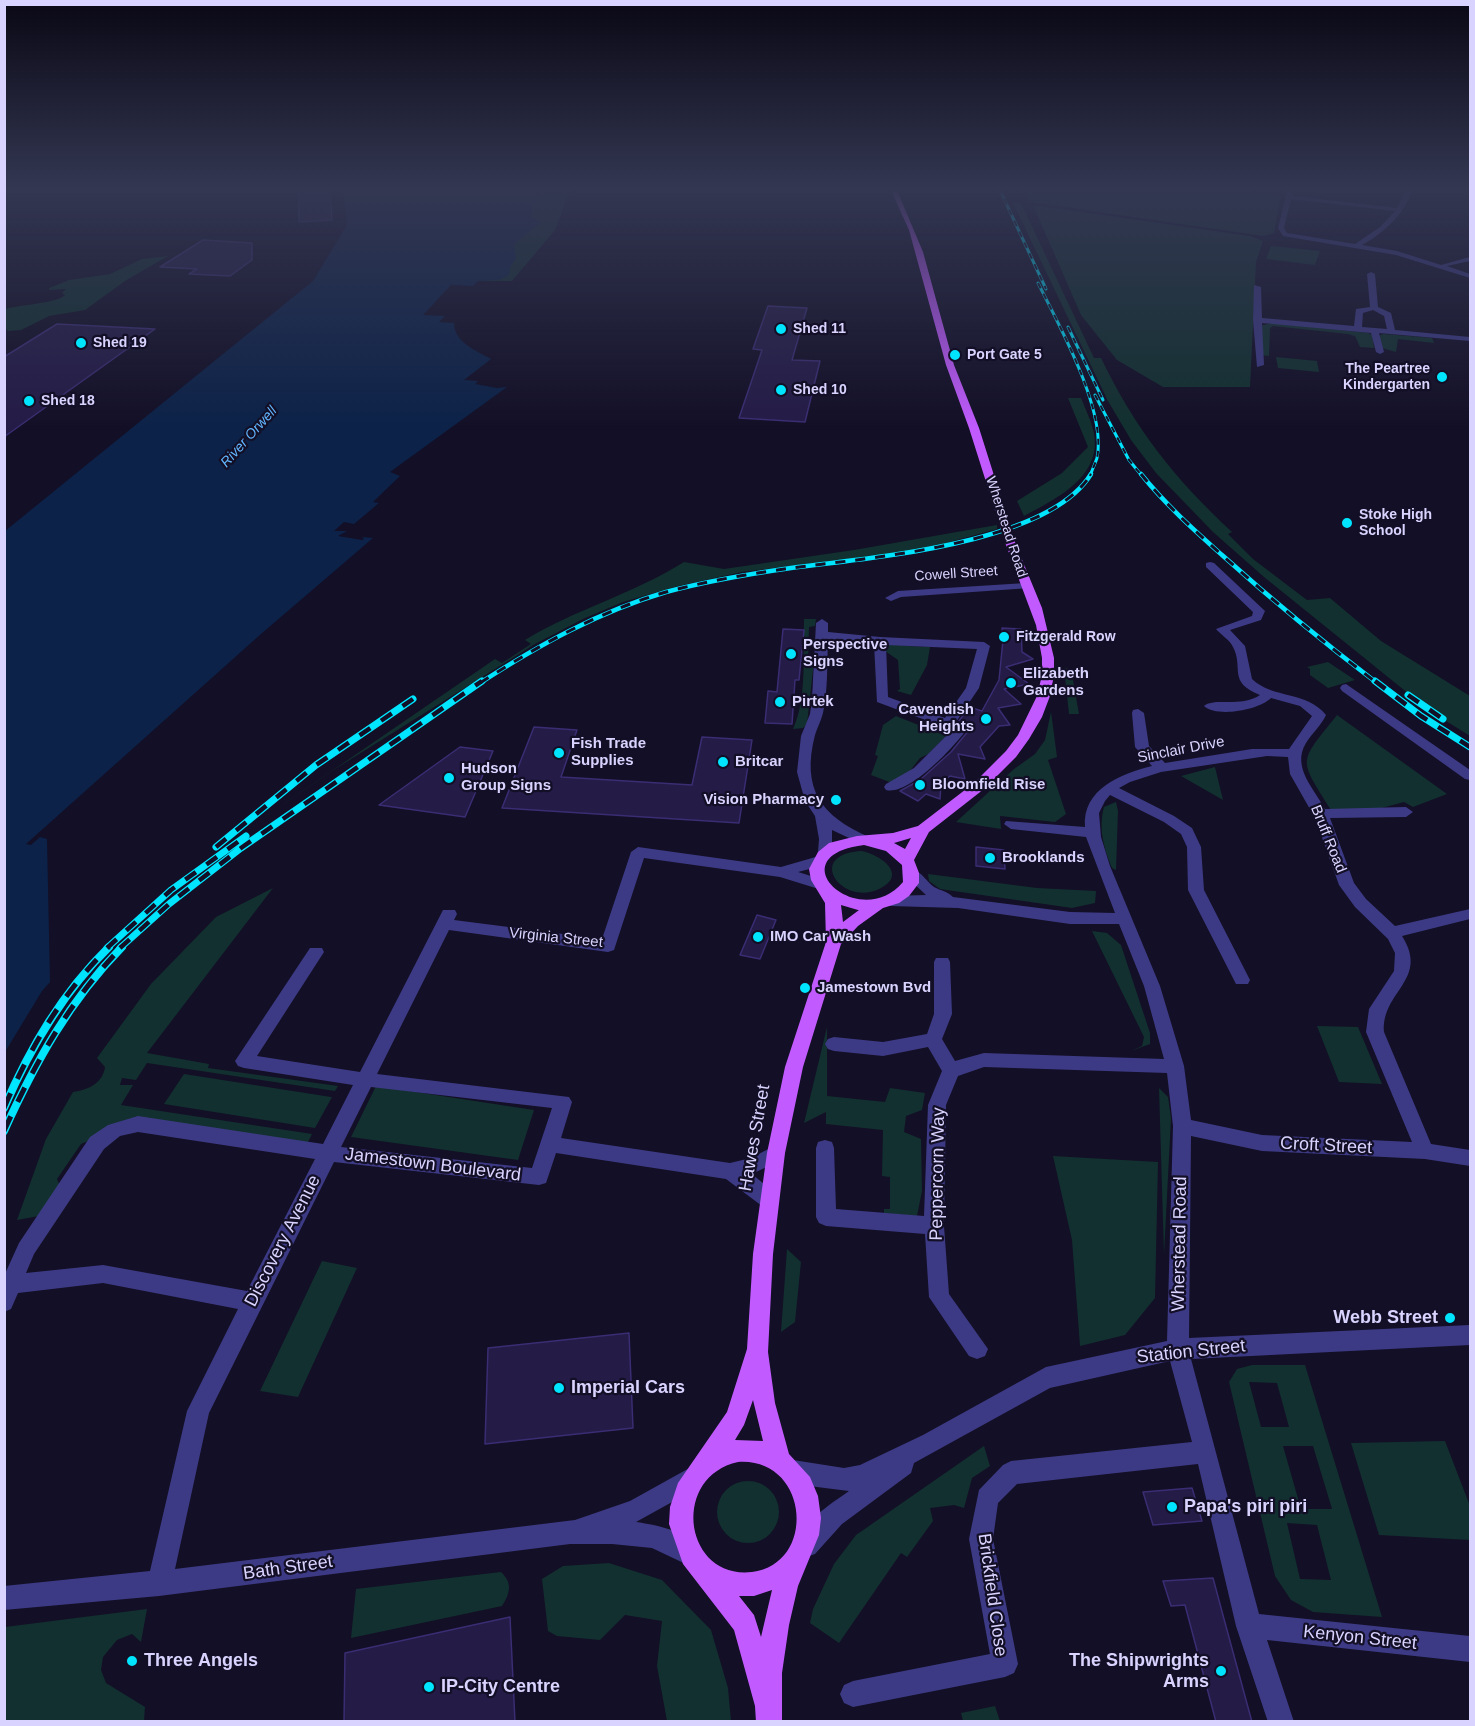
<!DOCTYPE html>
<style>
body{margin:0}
#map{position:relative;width:1475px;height:1726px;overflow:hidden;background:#130f26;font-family:Arial,sans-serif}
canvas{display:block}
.frame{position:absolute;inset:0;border:6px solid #d9d4ff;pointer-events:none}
</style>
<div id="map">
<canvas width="1475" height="1726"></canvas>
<div class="frame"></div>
</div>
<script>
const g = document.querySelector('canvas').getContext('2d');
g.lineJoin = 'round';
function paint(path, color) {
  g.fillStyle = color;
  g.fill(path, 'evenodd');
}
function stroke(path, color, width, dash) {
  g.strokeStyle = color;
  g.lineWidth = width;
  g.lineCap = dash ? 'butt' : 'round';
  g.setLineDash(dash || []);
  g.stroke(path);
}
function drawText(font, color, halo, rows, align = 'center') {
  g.font = font + ' Arial,sans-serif';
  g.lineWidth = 4.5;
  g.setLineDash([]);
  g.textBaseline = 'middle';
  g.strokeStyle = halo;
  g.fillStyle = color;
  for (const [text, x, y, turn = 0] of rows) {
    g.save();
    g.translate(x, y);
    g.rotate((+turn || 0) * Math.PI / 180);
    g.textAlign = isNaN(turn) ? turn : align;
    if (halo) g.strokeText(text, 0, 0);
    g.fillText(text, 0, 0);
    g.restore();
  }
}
const green = new Path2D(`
 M543,188H571L555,230L512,281H478L484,280L519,216Z
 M1020,188H1220L1281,195L1274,233L1263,236L1030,202Z
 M1013,203H1021L1094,358H1101C1136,430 1174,478 1232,532L1228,534L1253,559L1307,600L1330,598L1381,641L1470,696V736L1430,711L1264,577L1213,532L1156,473L1131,440L1108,401Z
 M1033,205L1250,236L1263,241L1256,262L1250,387H1163L1117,360L1081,315Z
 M1271,246L1320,251L1315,265L1266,259Z
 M168,256L125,281L85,310L49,316L21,330L8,331L5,328V309C18,305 58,303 65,295L62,293L66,289L49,290V288L69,280L110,274L142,259Z
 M1272,323L1368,333L1372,335L1374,348L1360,347L1355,336L1348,334L1273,326L1270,328L1269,356L1261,355L1260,326Z
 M1383,334L1432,338L1434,343L1398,339L1396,352L1382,348L1379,336Z
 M1276,357L1317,361L1319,372L1278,368Z
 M1068,398H1081C1085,408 1090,418 1093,429C1105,475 1058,498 1024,516L1017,501L1062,473L1088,447Z
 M997,525V529L921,550L742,572L678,586L623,602L585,618L535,644L335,769L231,840L495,659L502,663L531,644L525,640C576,609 633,594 684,562L724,569L854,550Z
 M804,619H816L815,626L809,627L808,661H814L807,724L803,728L793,729C807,700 803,653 804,619Z
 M899,644L906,646L930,647L927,665L911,695L897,691L900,689L898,660L885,651L888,645Z
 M1328,662L1355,680L1328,688L1310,675V669L1307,667Z
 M1064,668L1071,669L1079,714H1069Z
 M1051,712L1057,757L1048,760L1066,814L1055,822L1000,816L1001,829L956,822L1014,769L1035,754L1045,740Z
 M1337,715L1447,794L1413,807L1404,802L1378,809L1331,810C1298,757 1298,764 1337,715Z
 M896,716L946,736L928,754L920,758L909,772L892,783L871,775L878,756L875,755L883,725Z
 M1215,767L1223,800L1181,776Z
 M1116,802L1118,811L1116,870L1112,868C1104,848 1098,829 1104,807Z
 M862,851C881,855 909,875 879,889C842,907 804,854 862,851Z
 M928,874L1037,888L1096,891L1095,903L1072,908L940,889L929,881Z
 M273,888L147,1053L209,1064L208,1068L338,1086L335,1091L147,1063L136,1080L122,1078L120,1085H133L121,1105L312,1134L307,1144L143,1118L81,1144L57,1179L60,1186L39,1216L17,1220L46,1139L73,1092C88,1090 103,1083 105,1067L97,1058L151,984L216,917Z
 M1092,931L1107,933L1121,945L1150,1033V1044L1131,1051L1142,1046L1144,1037Z
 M1317,1026L1358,1027L1382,1084L1339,1082Z
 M827,1027V1096L885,1102L890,1088L925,1093L922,1110L906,1116L904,1132L921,1139L922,1191L917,1216L884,1213V1209H890V1177L882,1176L883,1130L826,1124V1112L804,1123Z
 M184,1074L331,1097H332L315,1128L164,1104Z
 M376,1086L534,1110L518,1160L351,1137Z
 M1159,1088L1168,1097L1171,1118L1164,1255Z
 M1053,1156L1158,1162L1155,1298L1125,1335L1080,1346L1072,1240Z
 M787,1249L801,1262L795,1322L781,1332Z
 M322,1261L357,1268L298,1397L260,1391Z
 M1252,1365H1305L1382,1617L1313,1612L1291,1600L1275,1576L1229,1382L1237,1369ZM1249,1382L1277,1383L1289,1427H1261ZM1283,1446H1313L1332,1509H1301ZM1287,1523L1317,1525L1331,1580L1300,1579Z
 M1445,1441L1470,1506V1540L1379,1535L1351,1443Z
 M984,1446L990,1466L972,1478L964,1508L954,1505L930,1508L933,1521L907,1557L901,1553L839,1643L810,1623L813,1609L834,1564L856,1535Z
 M717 1512a31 31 0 1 1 62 0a31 31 0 1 1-62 0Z
 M609,1563L662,1580L711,1630L728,1688L731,1721H667L657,1666L662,1621L625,1615L600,1640L557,1636L548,1631L542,1579L563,1566Z
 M501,1572C513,1583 510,1594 502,1606L351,1638L356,1589Z
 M147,1609L141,1642L132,1634L117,1640L103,1657L101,1670L106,1683L145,1707L144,1721H5V1627Z
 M995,1706L1000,1721H963L961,1713Z`);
const water = new Path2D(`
 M343,188H553L532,206V217L541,222L514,244L516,258L510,267L509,275L499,280L478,281L473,286L451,285L423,315L445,316L439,322L454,323C454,342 475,350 491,359L464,380L478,381L475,384L497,388L507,387L390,472L400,476L373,502L379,503L354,524L344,522L334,531H347L338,536L362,540L364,539L362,537L373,538L261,634L26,844L31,845L40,837L47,839L50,982L42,991L5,1052V531L313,281L347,225Z`);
const building = new Path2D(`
 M299,188H330L332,220L299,222Z
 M203,240L252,243V260L230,276L189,274L197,269L160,267Z
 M768,306L807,308L792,360L820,361L805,422L739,418L762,350L753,349Z
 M57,324L155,329L4,437V357Z
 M1002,628L1021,629L1022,652L1033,659L1006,667L1029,684L1004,689L1021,704L998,708L1010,725L999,726L980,747L985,759L958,754L965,779L950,776L941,783L940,799L926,794L918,801L900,791L920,780L951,752L969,730L968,727L959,721L969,707L982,711L999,680L1003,640Z
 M783,629L804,630L799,680H795L792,724L765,723L768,691L777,692Z
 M534,727L577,730L561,777L692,785L702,737L752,740L739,823L502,808Z
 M460,747L493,751L465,817L379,805Z
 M976,847L1004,850L1005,869L976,866Z
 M757,915L776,920L760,959L740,955Z
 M629,1333L633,1428L485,1444L488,1348Z
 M1192,1488L1202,1521L1153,1525L1143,1492Z
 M1213,1578L1224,1619L1252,1722H1216L1185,1605L1171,1606L1163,1581Z
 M510,1617L515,1722H344L345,1653Z`);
const minor = new Path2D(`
 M1288,188H1294L1292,196L1397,208L1407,188H1413C1405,214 1385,232 1362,245L1397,251L1441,265L1470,257V261L1447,266L1470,274V278L1396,255L1283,236L1278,228ZM1291,199L1395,211L1380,227L1355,244L1287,233L1284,228Z
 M1371,272L1375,274L1378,307L1391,313L1395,330L1470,337V341L1379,333L1384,352L1380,354L1376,352L1371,333L1262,323L1264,365L1257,367L1253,320L1254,285L1261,287L1262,318L1354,326L1356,309L1370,307L1367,274ZM1373,310L1384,316L1387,329L1362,327L1363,313Z
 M1210,562L1214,563L1265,611L1261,620L1230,630L1245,646L1252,679C1273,699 1307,691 1326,715C1321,726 1312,733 1306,743C1291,767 1315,790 1325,809L1406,807L1413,812L1406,817L1330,818L1354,883L1366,899L1395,926L1470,909V919L1402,936C1430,980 1381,991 1384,1032L1431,1144L1470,1150V1166L1425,1159L1262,1151L1191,1136L1189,1338L1470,1325V1345L1191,1359L1259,1614L1470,1636V1662L1267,1640L1294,1722H1268L1236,1626L1198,1464L1017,1484L998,1503L993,1539L1018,1664L1014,1673L1005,1677L853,1707L844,1703L840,1694L844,1685L853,1681L990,1654L969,1539L979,1490L1003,1465L1011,1461L1192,1442L1170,1361L1050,1388L914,1463L911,1473L842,1524L815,1554L806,1557L797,1554L794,1545C803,1522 829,1505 849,1491L793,1484L785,1480L781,1472L785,1464L793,1460L844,1468L860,1465L923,1435L1046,1367L1167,1341L1173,1126L1167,1073L984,1067L958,1076L946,1105L944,1226L949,1294L988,1349L985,1356L977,1359L969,1356L929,1297L925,1234L826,1226L819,1223L816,1217V1148L818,1142L825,1140L832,1142L834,1148L836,1209L924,1216L928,1105L942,1071L928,1047L883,1056L834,1051L828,1049L825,1044L828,1039L834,1037L883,1042L927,1034L934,1014V962L936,958H948L950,962L952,1014L942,1039L955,1061L984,1053L1164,1059L1144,986L1119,924H1070L958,908L891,906L886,905L883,901L886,897L891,896L926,895L905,875L913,870C923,873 926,881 934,887C941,891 947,891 953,897L1070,912L1115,913L1086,837L1011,829L1004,824L1006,821L1085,827C1082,789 1121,774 1152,766L1135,747L1132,713L1133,710L1138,709L1144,713L1149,746L1165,763L1252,749H1289L1312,716L1300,706L1271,698C1259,710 1217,718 1204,706C1214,697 1241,708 1260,695C1227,682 1244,668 1233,647C1230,640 1221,635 1216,629L1252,616L1253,612L1206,567V563ZM1267,756L1288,757L1290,774L1315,818L1339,885L1355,907L1388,939L1395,953L1394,971L1369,1009L1366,1032L1412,1142L1262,1135L1191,1120L1184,1066L1160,986L1110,866L1101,837L1099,813L1105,801L1110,795L1164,822L1181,834L1187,847L1188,890L1236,984H1248L1250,980L1204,890L1201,847L1192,828L1174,816L1119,788L1130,782L1161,772Z
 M1026,583L1032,586L1030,588L901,597L891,601L885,598L898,591Z
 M822,619L828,623V632L880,637L984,642L990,646L979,688L956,722L967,729C954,747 909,796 886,790L884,787L886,784L914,768L952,730L877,702L874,644L828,639C827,663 828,690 823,713C821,721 817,728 815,735C801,789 821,816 869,837L871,840L864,845L832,830V852L825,857L818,852L819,839L815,816L805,801L797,772L801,736L810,714L812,699L816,623ZM886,645L977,649L966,688L945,718L888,697Z
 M1346,684L1470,770V780L1465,779L1342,691L1340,688L1342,685Z
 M638,847L781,867L819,856L824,857L826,861L824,865L798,872L827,881L830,885L822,890L780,877L644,858L614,950L608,952L449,930L377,1074L569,1097L572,1102L561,1138L730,1163L751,1158L776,1145L783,1147L785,1153L783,1159L752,1174L776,1194L779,1200L776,1206L769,1208L762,1206L726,1179L556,1153L546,1183L539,1185L334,1162L209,1413L175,1569L575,1520L630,1501L693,1466L701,1470L705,1478L701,1486L636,1522C658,1525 695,1533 704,1555L701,1564L692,1567L652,1548L612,1544H570L159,1596L4,1610V1586L150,1571L187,1411L238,1309L103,1283L18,1293L11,1309L4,1312V1276L19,1243L90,1137L108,1125L138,1116L323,1144L353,1085L244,1068L238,1066L235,1061L310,948H322L324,952L257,1056L360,1072L443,910H455L457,914L454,920L602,939L631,852ZM371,1087L552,1108L532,1168L341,1147ZM138,1132L315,1159L247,1291L103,1265L26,1273L34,1254L104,1149L120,1136Z`);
const major = new Path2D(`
 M890,188H896L923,252L954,365L979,428L1016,545L1042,608L1054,658V675L1050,696L1042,717L1029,739L1016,757L984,789L929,832L914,860L919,873V883L909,896L899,903L883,908L858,926L841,944L803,1067L785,1153L773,1254L768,1352L775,1403L789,1454L810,1477L818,1496L821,1518L819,1535L798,1586L789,1625L782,1673V1722H756L755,1706L734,1630L683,1564L669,1524L670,1507L678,1483L727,1412L747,1349L753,1254L767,1153L785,1067L826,942L825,903L811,880L809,869L818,852L829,843L857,836L893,833L918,826L974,783L1006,751L1018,735L1037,696L1042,675V658L1036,625L1006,545L969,428L946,365L909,230ZM911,838L905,849L894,843ZM864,845L886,851L902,865L903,882C859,934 775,856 864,845ZM841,905L858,910H859L843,922ZM753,1400L763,1441L735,1440L744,1425ZM738,1462C809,1457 818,1564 752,1572C684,1580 670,1477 738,1462ZM772,1590L761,1637L754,1615L739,1596H754Z`);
const railFar3 = new Path2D(`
 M999,188L1046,289
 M1038,283C1059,325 1107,411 1097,458C1095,464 1092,470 1090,476
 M1068,327L1103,400
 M1095,395L1129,460L1142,476`);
const railFar2 = new Path2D(`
 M1141,474C1165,504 1193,529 1222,555C1272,600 1323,642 1377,683
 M480,683C539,645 598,612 666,592C707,581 749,574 791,568C866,558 1048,545 1091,474`);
const railFar1 = new Path2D(`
 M1375,681L1421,716L1470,747
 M1408,695L1443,719
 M216,847L316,765L413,699
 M107,948L171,890L246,836
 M120,948L169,904L241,848L482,681`);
const rail = new Path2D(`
 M4,1108C30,1048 62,993 109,947
 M4,1131C35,1063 69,1001 122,947`);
const markers = [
 [781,329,6,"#00e5ff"],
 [81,343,6,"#00e5ff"],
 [955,355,6,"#00e5ff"],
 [1442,377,6,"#00e5ff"],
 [781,390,6,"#00e5ff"],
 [29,401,6,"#00e5ff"],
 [1347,523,6,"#00e5ff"],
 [1004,637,6,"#00e5ff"],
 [791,654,6,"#00e5ff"],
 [1011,683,6,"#00e5ff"],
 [780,702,6,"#00e5ff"],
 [986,719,6,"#00e5ff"],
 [559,753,6,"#00e5ff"],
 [723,762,6,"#00e5ff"],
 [449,778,6,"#00e5ff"],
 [920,785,6,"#00e5ff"],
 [836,800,6,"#00e5ff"],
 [990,858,6,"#00e5ff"],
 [758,937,6,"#00e5ff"],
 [805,988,6,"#00e5ff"],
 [1450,1318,6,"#00e5ff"],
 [559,1388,6,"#00e5ff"],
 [1172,1507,6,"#00e5ff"],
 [132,1661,6,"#00e5ff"],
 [1221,1671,6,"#00e5ff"],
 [429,1687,6,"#00e5ff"]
];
const farPoinames = [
 ["Shed 11",793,329],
 ["Shed 19",93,343],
 ["Port Gate 5",967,355],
 ["The Peartree",1430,369,"right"],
 ["Kindergarten",1430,385,"right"],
 ["Shed 10",793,390],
 ["Shed 18",41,401],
 ["Stoke High",1359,515],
 ["School",1359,531],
 ["Fitzgerald Row",1016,637]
];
const farWaternames = [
 ["River Orwell",249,437,-48]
];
const farStreetnames = [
 ["Wherstead Road",1006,527,72],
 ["Cowell Street",956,574,-4]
];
const poiNames = [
 ["Perspective",803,645],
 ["Signs",803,662],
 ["Elizabeth",1023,674],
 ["Gardens",1023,691],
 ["Pirtek",792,702],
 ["Cavendish",974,710,"right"],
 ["Heights",974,727,"right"],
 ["Fish Trade",571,744],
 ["Supplies",571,761],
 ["Britcar",735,762],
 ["Hudson",461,769],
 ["Group Signs",461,786],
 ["Bloomfield Rise",932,785],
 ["Vision Pharmacy",824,800,"right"],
 ["Brooklands",1002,858],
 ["IMO Car Wash",770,937],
 ["Jamestown Bvd",817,988]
];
const streetNames = [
 ["Sinclair Drive",1181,750,-11],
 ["Bruff Road",1328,839,68],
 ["Virginia Street",556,938,6]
];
const nearStreetnames = [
 ["Hawes Street",755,1138,-80],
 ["Croft Street",1326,1146,3],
 ["Jamestown Boulevard",433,1165,7],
 ["Peppercorn Way",938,1174,-89],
 ["Discovery Avenue",283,1241,-63],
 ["Wherstead Road",1180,1244,-89],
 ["Station Street",1191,1352,-6],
 ["Bath Street",288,1568,-8],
 ["Brickfield Close",992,1595,82],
 ["Kenyon Street",1360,1638,6]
];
const nearPoinames = [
 ["Webb Street",1438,1318,"right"],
 ["Imperial Cars",571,1388],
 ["Papa's piri piri",1184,1507],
 ["Three Angels",144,1661],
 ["The Shipwrights",1209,1661,"right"],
 ["Arms",1209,1682,"right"],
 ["IP-City Centre",441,1687]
];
paint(green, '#12302f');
paint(water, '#0c2248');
paint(building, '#241b47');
stroke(building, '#3b2d73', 1.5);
paint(minor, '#3d3a85');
paint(major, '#c25bff');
stroke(railFar3, '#00e5ff', 3);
stroke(railFar2, '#00e5ff', 4.5);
stroke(railFar1, '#00e5ff', 7);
stroke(rail, '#00e5ff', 8);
stroke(railFar3, '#130f26', 2, [6]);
stroke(railFar2, '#130f26', 3, [10]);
stroke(railFar1, '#130f26', 4.5, [13]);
stroke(rail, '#130f26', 5, [16]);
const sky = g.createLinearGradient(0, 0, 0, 430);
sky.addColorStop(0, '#0a0815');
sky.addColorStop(0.44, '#333752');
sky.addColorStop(1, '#33375200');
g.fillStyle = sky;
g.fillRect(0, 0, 1475, 430);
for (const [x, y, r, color] of markers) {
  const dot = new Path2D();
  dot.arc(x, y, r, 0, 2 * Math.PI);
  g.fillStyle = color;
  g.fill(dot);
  stroke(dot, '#130f26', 2);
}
drawText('bold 14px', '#d9d4ff', '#130f26', farPoinames, 'left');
drawText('italic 14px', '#62b6ff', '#130f26', farWaternames);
drawText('14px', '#d9d4ff', '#130f26', farStreetnames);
drawText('bold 15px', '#d9d4ff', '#130f26', poiNames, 'left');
drawText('15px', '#d9d4ff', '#130f26', streetNames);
drawText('18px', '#d9d4ff', '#130f26', nearStreetnames);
drawText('bold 18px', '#d9d4ff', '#130f26', nearPoinames, 'left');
</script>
